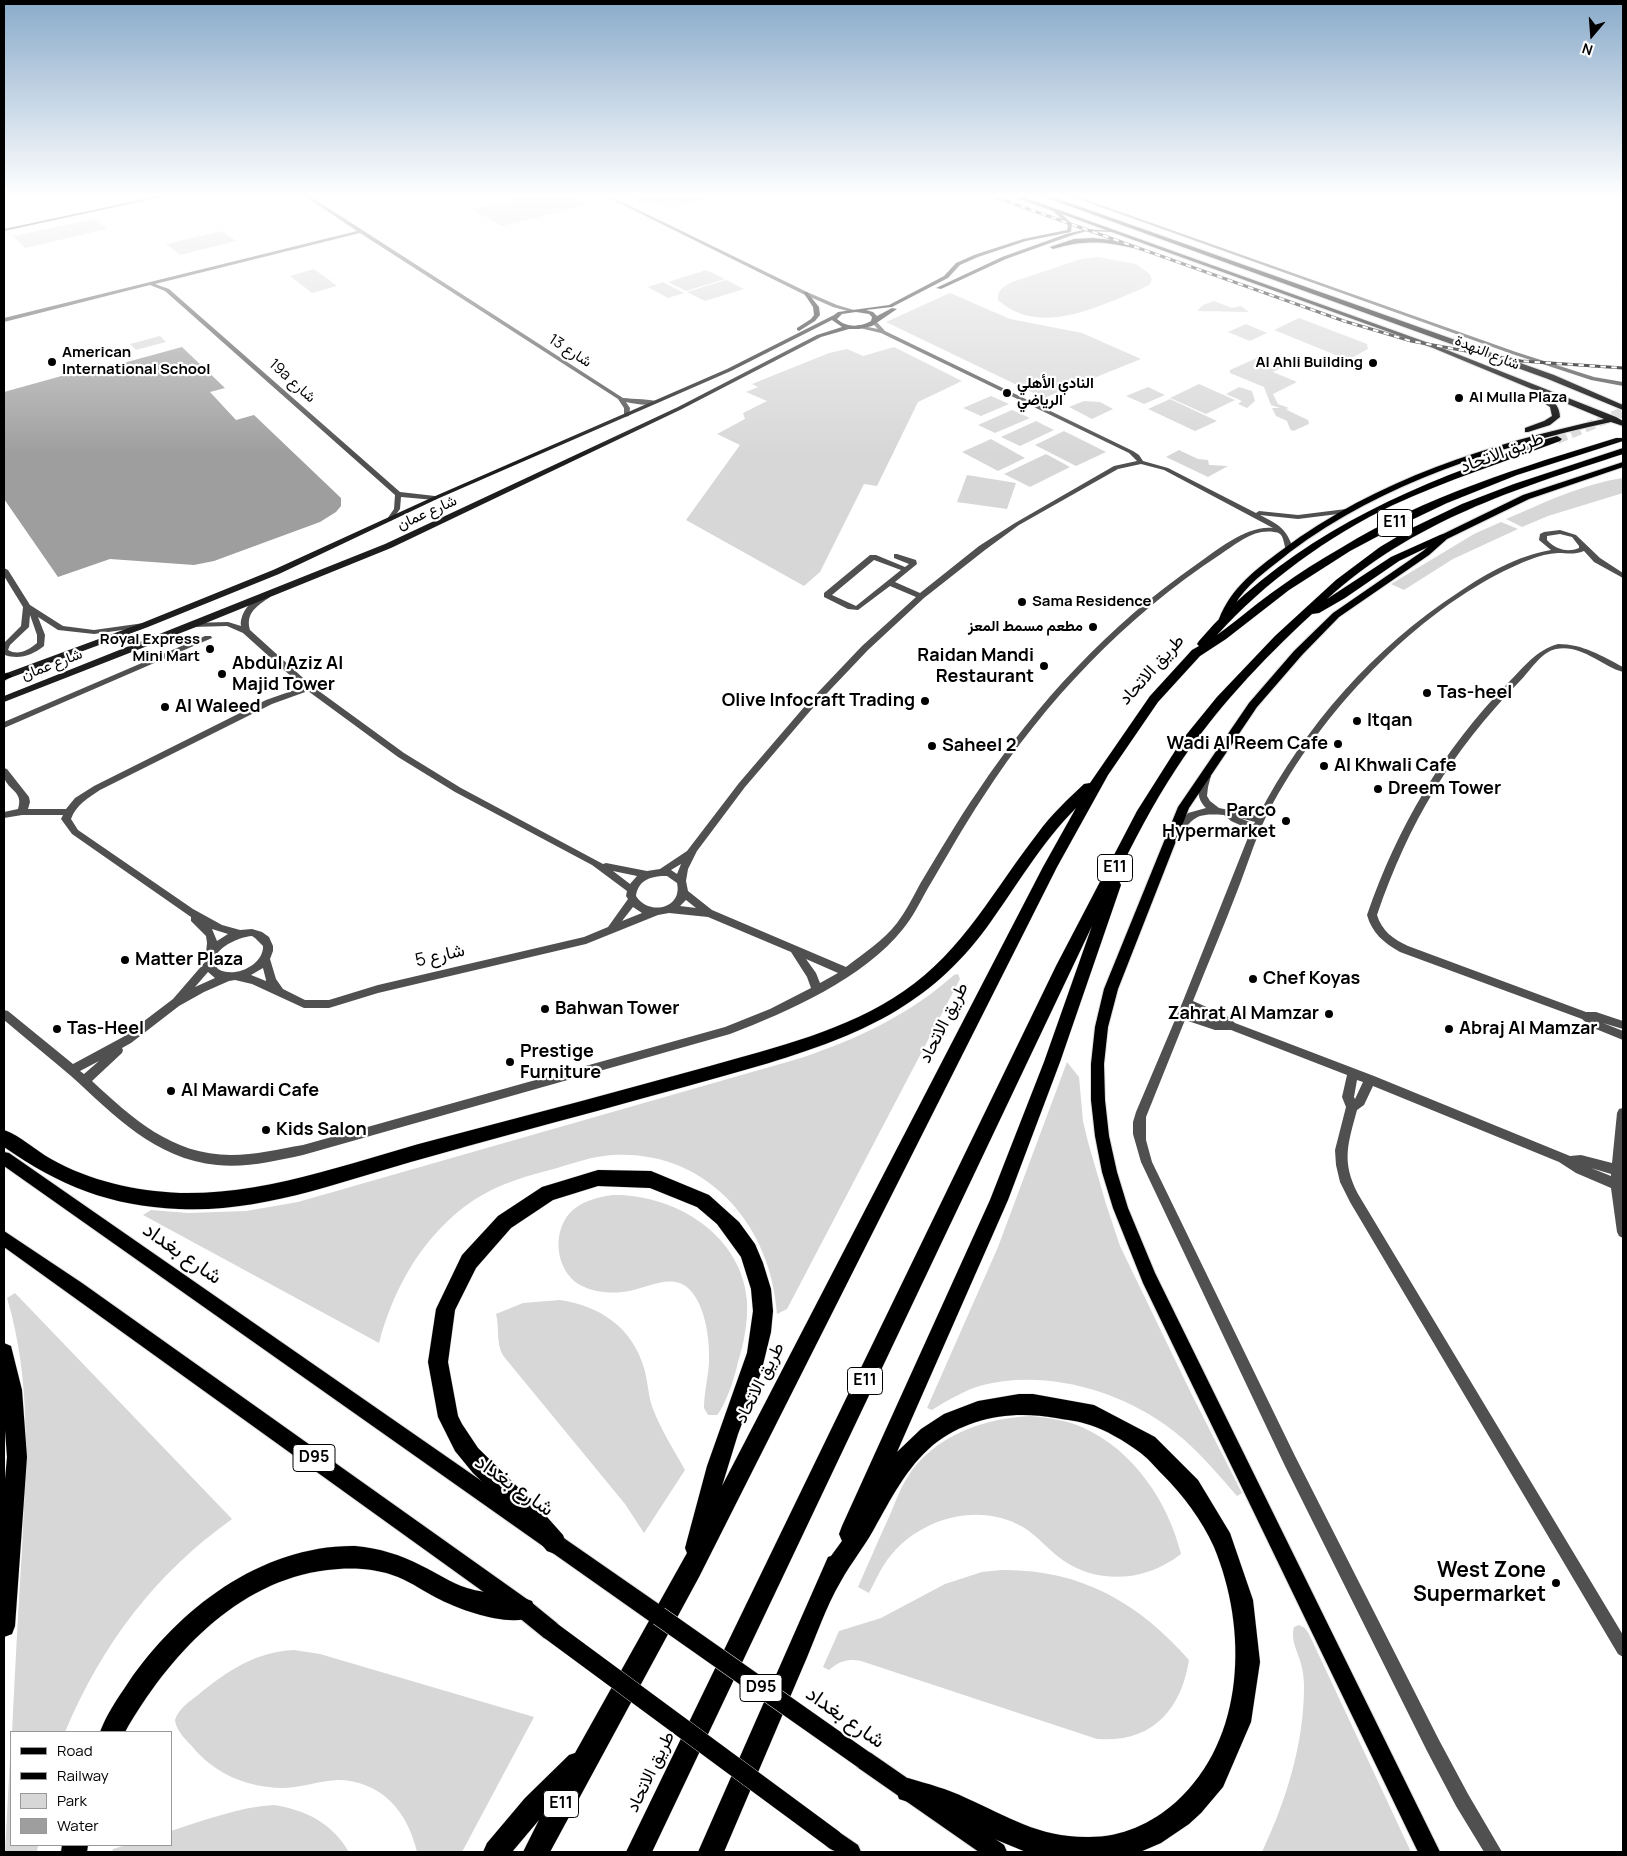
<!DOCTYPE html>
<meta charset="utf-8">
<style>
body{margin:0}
#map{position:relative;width:1627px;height:1856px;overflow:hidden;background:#fff;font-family:Manrope,sans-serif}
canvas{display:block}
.frame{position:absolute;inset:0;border:5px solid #000;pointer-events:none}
.legend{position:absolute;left:10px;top:1731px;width:162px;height:115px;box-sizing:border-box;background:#fff;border:1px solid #999;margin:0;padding:6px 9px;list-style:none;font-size:15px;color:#000}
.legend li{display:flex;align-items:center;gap:10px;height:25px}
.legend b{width:25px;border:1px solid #999}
.north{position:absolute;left:1567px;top:10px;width:50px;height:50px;-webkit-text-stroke:4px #fff;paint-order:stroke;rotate:198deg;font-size:14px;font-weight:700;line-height:20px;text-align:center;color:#000}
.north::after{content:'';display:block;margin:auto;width:18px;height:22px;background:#000;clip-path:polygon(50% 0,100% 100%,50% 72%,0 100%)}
</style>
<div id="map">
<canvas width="1627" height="1856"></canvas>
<div class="frame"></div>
<ul class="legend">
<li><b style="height:6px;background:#000"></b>Road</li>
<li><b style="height:6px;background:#000"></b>Railway</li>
<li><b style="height:14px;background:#d7d7d7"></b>Park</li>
<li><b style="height:14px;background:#9e9e9e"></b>Water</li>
</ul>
<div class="north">N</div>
</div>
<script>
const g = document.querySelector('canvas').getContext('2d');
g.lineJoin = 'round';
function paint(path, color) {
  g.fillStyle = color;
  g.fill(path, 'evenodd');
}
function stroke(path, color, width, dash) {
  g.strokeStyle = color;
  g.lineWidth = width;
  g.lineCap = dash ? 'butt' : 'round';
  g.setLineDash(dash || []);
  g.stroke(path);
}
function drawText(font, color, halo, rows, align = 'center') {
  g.font = font + ' Manrope,Vazirmatn,sans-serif';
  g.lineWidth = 4.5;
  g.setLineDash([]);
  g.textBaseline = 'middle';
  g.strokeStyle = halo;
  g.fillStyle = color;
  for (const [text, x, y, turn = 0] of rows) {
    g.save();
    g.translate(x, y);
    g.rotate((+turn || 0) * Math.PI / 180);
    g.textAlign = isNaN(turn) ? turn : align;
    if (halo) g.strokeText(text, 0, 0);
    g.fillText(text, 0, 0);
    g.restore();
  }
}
const green = new Path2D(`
 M528,195H568L587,205L502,226L471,209Z
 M629,195H722L673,208C659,201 640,207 629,195Z
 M94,219L107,229L25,248L13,236Z
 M222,231L236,241L180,255L166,244Z
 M1098,257L1136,264L1150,274L1152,280L1149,285L1139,290C1097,307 1039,337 998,300C998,289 1003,287 1012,282L1081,259Z
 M314,269L337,286L312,293L290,276Z
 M706,270L725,279L686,291L668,282Z
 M726,280L744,289L705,301L687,292Z
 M663,282L684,293L668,298L648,287Z
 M950,293L1010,319L1082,333L1141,359L1044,398L886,322Z
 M1214,301L1232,308L1241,306L1249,312L1197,311L1203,305Z
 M1299,318L1367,344L1368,349L1348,360L1274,330Z
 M1246,324L1267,333L1250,341L1228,332Z
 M160,336L166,342L136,350L130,344Z
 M894,347L962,381L918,402L877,486L864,484L820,572L804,586L686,520L740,445L717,434L745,419L743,413L767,401L746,392L758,387L752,384L829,353L847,349L863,356Z
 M1259,357L1283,367L1273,372L1297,382L1273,394L1278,404L1289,408L1286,409L1289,411L1308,420L1309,424L1293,431L1290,429L1287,421L1276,416L1272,408H1280L1271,405L1264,387L1230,373V370Z
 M1199,384L1235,400L1206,414L1170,398Z
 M1148,387L1165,395L1144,404L1126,396Z
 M1239,387L1252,391L1255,401L1247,408L1238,404L1242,401L1226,394Z
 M991,396L1009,404L981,416L963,408Z
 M1170,399L1217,421L1195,431L1148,409Z
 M1084,401L1100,402L1113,409L1092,419L1069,407Z
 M1012,410L1030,418L995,433L978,425Z
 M1036,421L1054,430L1020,446L1001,437Z
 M1064,431L1106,452L1076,466L1035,445Z
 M991,439L1025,458L998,471L962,452Z
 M1179,450L1198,459L1208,460L1209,465L1228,466L1208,477L1166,457Z
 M1046,454L1070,467L1030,487L1004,474Z
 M967,475L1016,483L1007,509L957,502Z
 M1623,478V493L1548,516L1522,527L1506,519C1544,503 1582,484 1623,478Z
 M1501,522L1518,529L1453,559L1404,590L1391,584L1474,534Z
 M958,974L960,979L787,1309L777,1314C771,1225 707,1150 613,1155C592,1156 571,1164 550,1170C519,1178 490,1187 464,1207C420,1241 393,1290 379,1343L143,1215L151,1210L188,1213L246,1211L298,1202L801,1058C857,1039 909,1015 954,975Z
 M1067,1062L1079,1077L1083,1121L1088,1142L1106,1204L1120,1246L1192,1395L1242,1493L1237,1496C1214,1470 1193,1444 1164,1424C1114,1389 1044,1370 983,1385C965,1390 948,1400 932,1410L927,1408L998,1247Z
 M613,1195C675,1194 742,1235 747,1301C748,1322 744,1343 738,1362C735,1376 726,1405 717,1415H708L704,1408C704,1393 708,1378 709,1363C710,1341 706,1307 690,1290C673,1272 648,1288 629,1291C612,1294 595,1293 580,1285C554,1270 551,1228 574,1209C585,1200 599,1197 613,1195Z
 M15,1293L232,1519C154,1575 103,1643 65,1732H12C15,1672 18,1611 22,1550C26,1466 32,1381 7,1298Z
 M560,1300C600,1306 632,1327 644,1368C648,1381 648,1396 653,1409C661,1430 674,1450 685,1470L644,1533L625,1504L505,1358C495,1345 500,1329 496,1314L523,1303Z
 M1031,1416C1049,1418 1067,1420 1084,1428C1134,1451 1168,1502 1181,1554C1147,1581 1100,1585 1064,1561C1049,1551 1038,1536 1023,1527C980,1502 923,1517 892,1554C882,1565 876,1580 869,1593L858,1587C868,1564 878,1541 889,1517C896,1501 902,1483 913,1469C941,1433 987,1418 1031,1416Z
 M1001,1570C1080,1569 1138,1602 1189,1660C1181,1711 1151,1743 1097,1739L861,1661C848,1658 839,1661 829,1670L823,1667L839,1631L881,1618L945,1584L982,1572Z
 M1299,1625L1305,1628L1309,1634L1411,1852H1262C1286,1801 1304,1744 1304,1687C1304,1679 1303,1671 1301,1664C1298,1652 1290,1640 1294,1627Z
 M294,1650L320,1654L534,1717L462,1852H417C408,1812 381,1780 337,1780C318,1781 300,1788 281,1788C248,1787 218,1775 196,1751C189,1742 176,1732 175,1720C179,1708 189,1702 198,1695C227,1671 255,1652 294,1650Z
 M11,1739V1845H38L37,1852H5Z
 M274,1805C306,1810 332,1823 349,1852H112L113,1849L126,1845H171V1831C205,1820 239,1807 274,1805Z`);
const water = new Path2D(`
 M182,347L225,388L210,392L236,420L254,415L341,498V506L336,512L320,522L214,561L194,565L110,559L58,577L4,499V392L65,375L94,371Z`);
const highwayTunnel = new Path2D(`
 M1557,439L1623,412`);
const street = new Path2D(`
 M303,195H308L623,398C633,399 652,399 659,402C650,407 636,404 626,402L630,408L629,416L624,417V408L618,399L360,233L155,284L169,289L400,492L435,496L438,498L435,500L401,497L400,509L392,520L390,521L387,519L394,509L395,495L165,291L150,285L4,322V318L357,231Z
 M603,195H608L807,292L837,305L854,310L851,312L833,307L803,294Z
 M1067,195H1073L1516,352L1594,377L1623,382V386L1591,380L1512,354Z
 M872,321H876L885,331L1133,451L1139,455L1143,461L1168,468L1256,513L1259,511L1298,515L1346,509L1349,511L1346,513L1298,519L1260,515C1279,525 1286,528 1293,548L1292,550H1286C1284,545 1284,539 1281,535C1278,532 1278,533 1274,532C1253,529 1238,543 1221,554C1125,617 1045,701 983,797C963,827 946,858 928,888C920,902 913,917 903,929C864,978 788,1012 730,1034L303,1155C275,1161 246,1168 217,1165C155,1159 114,1115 71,1076C49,1057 26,1039 4,1020V1010L8,1011L73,1064L123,1037L173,999L205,962L207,943L206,936L191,921V917L72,834L61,819L63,815H22L4,818V812L18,809C24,791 8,791 4,777C3,774 4,771 4,768L7,769L29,797L30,802L28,809H66L75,798L94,786L266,700L303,687L243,633L227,626L193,627H190V623L228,622L241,626C239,613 255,593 270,593V597C257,606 245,613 250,630L312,686L404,753L461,788L603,864L606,863L647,871L660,869L687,851L739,783L805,706L862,646L916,597L890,586L858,610L848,609L824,597V593L870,555H876L905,567L909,564L894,558V554H897L916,560L917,564L895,582L920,593L979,546L1015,523L1114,466L1137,461L1129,453L881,333L855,327L858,325L878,329L871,322ZM1141,464L1164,470L1273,528C1247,525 1217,550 1197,564C1109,625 1037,703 978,791C957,821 939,853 920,884C913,897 906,911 897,923C884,940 863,954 846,967L712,910L688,891L686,881L688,869L697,851L745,787L811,710L868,650L924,598L985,550L1019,525L1118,469ZM874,560L901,570L856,606L832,595ZM308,691L398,757L455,792L592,865L627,891L626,896L628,899L608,927L584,937L378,985L329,1000H305L283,989L276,979L270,959L273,951V946L269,937L262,932L252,929L240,930L222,925L193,909L78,830L71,819C76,805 88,798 100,790L272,704ZM681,864L677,874L671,870ZM613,871L637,876L630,884ZM662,876H667L677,883C683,909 648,916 636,896C638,881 649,877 662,876ZM686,900L696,908L680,906ZM633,907L642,913L622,921ZM669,913L708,917L791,952L807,977L811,988L770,1009L725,1027L303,1145C279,1149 255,1155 231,1155C172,1155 132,1118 92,1081L122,1053L123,1050L122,1048L131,1043L179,1006L204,992L229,981L235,980L252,984L304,1008H329L378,993L586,944L658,915ZM212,929L228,934L217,941ZM252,936L255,938L263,946C264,965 234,979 218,969C205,951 238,937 252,936ZM806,959L838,973L820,983L816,973ZM263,968L266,980V981L251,975ZM208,972L215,978L195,987ZM99,1061L84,1074L80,1071Z
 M1560,530L1576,535L1600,558L1623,573V578L1594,562L1584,551C1574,555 1567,553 1558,553C1539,554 1521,563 1504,571C1406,620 1312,723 1264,821C1254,843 1247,866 1238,889C1224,926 1208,963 1193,1001L1227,1016L1235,1023L1374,1076L1570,1156L1581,1155L1612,1163L1617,1113L1619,1109L1623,1108V1238L1619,1236L1617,1232L1611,1188L1576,1173L1559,1162L1373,1086L1364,1105L1357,1110C1348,1144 1341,1161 1358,1194L1623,1635V1657L1618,1654L1350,1202L1340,1182L1336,1165L1335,1150L1346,1107L1342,1097L1347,1075L1231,1030H1215L1185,1020L1146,1117V1140L1152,1162L1295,1456L1439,1740L1468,1794L1502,1852H1484L1456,1806L1427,1751L1285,1466L1141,1162L1133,1134V1122L1136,1112L1183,1001L1251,830L1231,821L1224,815C1191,812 1194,820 1174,841H1168L1166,839L1168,837L1188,813L1206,808C1195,797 1198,786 1204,774L1207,773L1211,776L1208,787L1207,796L1210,801L1219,808L1258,816C1305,726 1373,648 1459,592C1487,573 1517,556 1551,550L1539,540L1540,534L1544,532ZM1560,534L1572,537L1579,546V548C1567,553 1555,549 1547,540V536ZM1240,818L1255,822L1254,824ZM1190,1009L1218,1022L1189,1013ZM1357,1080L1363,1082L1355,1099L1354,1097ZM1591,1168L1611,1174V1176Z
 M4,568L8,570L30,605L63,626L94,630L144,623L148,625L144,627L94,634L58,630L38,617L45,635L44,646C33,655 19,660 5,655L4,643L21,626L23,607L4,576ZM30,615L37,635V643C29,650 18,656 8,650L10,645L29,627Z
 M205,636H211L212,638L4,728V722Z
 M1558,644C1583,644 1602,656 1623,667V672C1601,666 1582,644 1556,649C1541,652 1530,671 1520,681C1451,752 1409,822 1377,915C1382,931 1393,939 1408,946L1586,1012H1596L1623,1021V1029L1603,1023L1623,1031V1040L1591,1027L1582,1019L1400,952C1384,943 1372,933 1367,915C1398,826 1442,751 1508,683C1524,667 1536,650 1558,644Z`);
const secondary = new Path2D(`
 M163,195H171L4,231V229Z
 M1055,211H1059L1072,224L1071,232L1026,241L978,257L960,265L948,278L892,307L866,310L873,312L877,316L892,308L897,309L872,326L859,329H849L821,337L682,409L391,548L196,627L4,702V696L385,544L678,407L817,335L842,327L832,320L731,371L437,499L279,574L148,627L7,679H4V674L142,623L273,570L433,497L727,369L834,315L838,312L889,305L944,276L956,263L974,255L1023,239L1067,230L1068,225L1055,213ZM856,312L869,314L872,317L871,321C860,327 847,328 837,319L842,314Z
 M1087,229L1114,231L1112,232L1087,231L1070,236L1006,259L941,289L936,288L1002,257L1066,234Z
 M803,292H807L819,307L820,315L815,321L799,331L797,330V328L811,319L814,315L813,307Z`);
const primary = new Path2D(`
 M1009,195H1017L1437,346L1616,417L1623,421V426L1611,422C1497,447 1385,481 1290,552C1273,566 1253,579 1239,598C1234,605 1232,613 1227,621H1221L1219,619C1231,588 1256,569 1282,550C1377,479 1489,444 1604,419L1433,348Z
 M1039,195H1047L1554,375L1623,405V410L1548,379Z
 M1093,238L1112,240L1136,246L1133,248C1103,241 1083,240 1053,249L1050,247L1074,239Z
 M1535,393C1548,393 1560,404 1560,417L1550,425L1528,432H1525V428L1544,421L1552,416L1550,407L1535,397Z
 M1623,462V467L1529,499L1447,539L1429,555L1339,617L1302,655L1257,707L1189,808L1118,989L1108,1027L1104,1064L1105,1100L1109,1136L1117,1172L1128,1208L1155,1273L1440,1852H1418L1143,1283L1113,1208L1102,1172L1095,1136L1091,1100V1064L1095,1027L1104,989L1178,807L1249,703L1294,651L1333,613L1423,551L1441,535L1523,495Z
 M7,673L12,676L4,681V674Z
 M4,1152L9,1153L666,1609L668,1616L666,1623L659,1625L652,1623L4,1166Z
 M4,1231L82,1283L531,1602L558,1624L561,1631L558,1638L551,1641L544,1638L517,1616L4,1247Z
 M864,1750L871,1753L1004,1845L1007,1852H979L857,1767L854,1760L857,1753Z
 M833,1828L858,1845L861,1852C845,1852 830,1856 822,1839L826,1832Z`);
const highway = new Path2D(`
 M1557,436L1562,439L1560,441C1504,462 1447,480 1393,505C1328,536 1265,582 1217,635C1238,620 1258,602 1280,587C1299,573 1320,560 1341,548C1425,496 1522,467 1616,438H1622L1623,441L1517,475L1447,503L1382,534L1350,551L1289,590L1226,639L1200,656L1158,702L1108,775L1057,867L699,1577L550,1852H523L539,1820L512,1852H483L487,1843L525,1798L569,1755L575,1753L687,1553L685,1548L707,1466L747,1353L753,1311L751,1289L741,1257L717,1224L697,1207L650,1188L598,1186L553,1200L511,1228L476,1268L455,1310L448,1362L458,1416L462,1424L478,1448L539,1508L563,1535L566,1543L563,1551L555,1554L547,1551L520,1518L473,1473L455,1451L438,1417L428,1362L436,1309L462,1255L498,1216L542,1187L598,1170L651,1171L709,1195L739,1222L755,1244L763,1263L771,1289L773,1311L771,1332L761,1373L738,1434L722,1486L1043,867L1076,808C1041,843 1016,887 987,927C929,1006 860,1035 769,1063C655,1096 539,1126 425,1158C344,1180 264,1213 179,1209C110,1206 60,1186 4,1147V1130C21,1136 35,1150 51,1159C90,1181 135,1191 180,1193C273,1195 361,1158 449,1136C536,1113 624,1090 710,1066C776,1047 846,1031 904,991C963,951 995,888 1038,833C1051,815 1068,799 1084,784L1090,783L1150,696L1192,650L1199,646L1197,644L1199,641C1275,552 1380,499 1489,460C1511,452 1534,442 1557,436Z
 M1623,448V454C1513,490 1415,520 1327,599L1391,557L1440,535L1444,534L1449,537L1399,561L1345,598L1319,613L1312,614C1261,661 1214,711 1176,769C1153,804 1133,842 1115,880L1119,881L1121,885L1060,1062L1008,1200L897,1452L921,1429L944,1414L978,1401L1019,1394H1033L1094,1405L1155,1437L1198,1480L1230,1533L1253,1600L1260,1662L1251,1722L1223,1787L1201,1813L1189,1824L1161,1843L1140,1852H1026L992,1838L951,1816L899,1799L896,1790L899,1781L908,1778C928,1784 948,1789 966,1798C1009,1817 1040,1838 1089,1837C1122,1837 1151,1824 1176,1802C1246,1739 1248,1629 1214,1547C1202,1520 1183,1495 1163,1475C1155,1467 1147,1457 1138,1451C1126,1442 1104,1429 1090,1425C1079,1421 1067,1420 1056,1418C1012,1410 968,1417 933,1445C906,1468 891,1499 874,1529C864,1547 851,1563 841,1581C825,1608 815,1640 802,1669C776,1730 750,1791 724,1852H698L828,1557L831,1556L842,1541L839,1534L842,1526L990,1200L1044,1062L1092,926L652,1852H626L1056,966L1137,811L1182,740L1217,697L1275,636L1336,580L1380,547L1412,528L1462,504L1514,484Z
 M4,1343L11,1346L22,1390L27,1457L15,1626L12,1634L4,1637V1490L7,1457L4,1417Z
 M355,1546C379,1548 401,1555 422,1566C437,1573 451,1583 467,1588C488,1595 514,1593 532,1601L535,1609L532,1617C509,1627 463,1611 441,1600C426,1593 413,1583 398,1577C376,1568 350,1567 327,1570C236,1581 168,1657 125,1732H100C106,1715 118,1698 128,1683C179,1608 262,1545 355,1546Z
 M62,1845H88L87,1852H61Z`);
const rail = new Path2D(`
 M989,195L1344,321L1411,341L1521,361L1623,368`);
const primaryBridge = new Path2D(`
 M659,1616L864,1760
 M551,1631L833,1839`);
const markers = [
 [52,362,5,"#000"],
 [1373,363,5,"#000"],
 [1007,393,5,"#000"],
 [1459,398,5,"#000"],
 [1022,602,5,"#000"],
 [1093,627,5,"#000"],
 [210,649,5,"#000"],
 [1044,666,5,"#000"],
 [222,674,5,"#000"],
 [1427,693,5,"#000"],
 [925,701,5,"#000"],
 [165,707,5,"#000"],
 [1357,721,5,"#000"],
 [1338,744,5,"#000"],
 [932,746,5,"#000"],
 [1324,766,5,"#000"],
 [1378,789,5,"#000"],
 [1286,821,5,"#000"],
 [125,960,5,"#000"],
 [1253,979,5,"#000"],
 [545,1009,5,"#000"],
 [1329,1014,5,"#000"],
 [57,1029,5,"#000"],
 [1449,1029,5,"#000"],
 [510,1062,5,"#000"],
 [171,1091,5,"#000"],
 [266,1130,5,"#000"],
 [1556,1583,5,"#000"]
];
const farStreetnames = [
 ["شارع 13",570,351,33],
 ["شارع النهدة",1487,353,22],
 ["19a شارع",292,381,42],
 ["شارع عمان",427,513,-24],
 ["شارع عمان",52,665,-21]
];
const farPoinames = [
 ["American",62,353],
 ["International School",62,370],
 ["Al Ahli Building",1363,363,"right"],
 ["النادي الأهلي",1017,384],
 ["الرياضي",1017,401],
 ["Al Mulla Plaza",1469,398],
 ["Sama Residence",1032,602],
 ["مطعم مسمط المعز",1083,627,"right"],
 ["Royal Express",200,640,"right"],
 ["Mini Mart",200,657,"right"]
];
const shields = [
 [1395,523,35],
 [1115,868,35],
 [865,1381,35],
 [314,1458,42],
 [761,1688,42],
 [561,1804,35]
];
const shieldNames = [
 ["E11",1395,523],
 ["E11",1115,868],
 ["E11",865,1381],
 ["D95",314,1458],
 ["D95",761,1688],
 ["E11",561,1804]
];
const streetNames = [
 ["طريق الاتحاد",1502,453,-20],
 ["طريق الاتحاد",1152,670,-48],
 ["شارع 5",440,956,-13],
 ["طريق الاتحاد",944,1023,-63],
 ["طريق الاتحاد",760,1383,-63],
 ["طريق الاتحاد",651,1772,-64]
];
const poiNames = [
 ["Raidan Mandi",1034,656,"right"],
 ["Restaurant",1034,677,"right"],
 ["Abdul Aziz Al",232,664],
 ["Majid Tower",232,685],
 ["Tas-heel",1437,693],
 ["Olive Infocraft Trading",915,701,"right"],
 ["Al Waleed",175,707],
 ["Itqan",1367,721],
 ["Wadi Al Reem Cafe",1328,744,"right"],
 ["Saheel 2",942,746],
 ["Al Khwali Cafe",1334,766],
 ["Dreem Tower",1388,789],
 ["Parco",1276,811,"right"],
 ["Hypermarket",1276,832,"right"],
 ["Matter Plaza",135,960],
 ["Chef Koyas",1263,979],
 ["Bahwan Tower",555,1009],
 ["Zahrat Al Mamzar",1319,1014,"right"],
 ["Tas-Heel",67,1029],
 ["Abraj Al Mamzar",1459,1029],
 ["Prestige",520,1052],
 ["Furniture",520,1073],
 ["Al Mawardi Cafe",181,1091],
 ["Kids Salon",276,1130]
];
const nearStreetnames = [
 ["شارع بغداد",182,1254,35],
 ["شارع بغداد",514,1486,35],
 ["شارع بغداد",845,1718,35]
];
const nearPoinames = [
 ["West Zone",1546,1571],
 ["Supermarket",1546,1595]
];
paint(green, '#d7d7d7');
paint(water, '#9e9e9e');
stroke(highwayTunnel, '#d9d9d9', 10, [10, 5]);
stroke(primary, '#dbdbdb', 2);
stroke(highway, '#dbdbdb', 1);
paint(street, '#505050');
paint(secondary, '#1d1d1d');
paint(primary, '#000');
paint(highway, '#000');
stroke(rail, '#000', 3);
stroke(rail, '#fff', 2, [5.5]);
stroke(primaryBridge, '#dbdbdb', 20, []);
stroke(primaryBridge, '#000', 19);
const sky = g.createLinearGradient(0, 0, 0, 455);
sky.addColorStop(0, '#8aabca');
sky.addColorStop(0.43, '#fff');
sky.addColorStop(1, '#ffffff00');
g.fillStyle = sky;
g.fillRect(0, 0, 1627, 455);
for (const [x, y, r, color] of markers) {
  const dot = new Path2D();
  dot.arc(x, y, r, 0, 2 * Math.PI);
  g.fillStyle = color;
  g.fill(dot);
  stroke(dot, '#fff', 2);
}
drawText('15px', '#000', '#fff', farStreetnames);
drawText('bold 15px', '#000', '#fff', farPoinames, 'left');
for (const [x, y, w] of shields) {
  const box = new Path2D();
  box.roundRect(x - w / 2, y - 13.5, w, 27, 4);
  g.fillStyle = '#fff';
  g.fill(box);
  stroke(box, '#000', 1);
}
drawText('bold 16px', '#000', null, shieldNames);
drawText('18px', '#000', '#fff', streetNames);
drawText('bold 18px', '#000', '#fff', poiNames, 'left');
drawText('21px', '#000', '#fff', nearStreetnames);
drawText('bold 21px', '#000', '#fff', nearPoinames, 'right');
</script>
